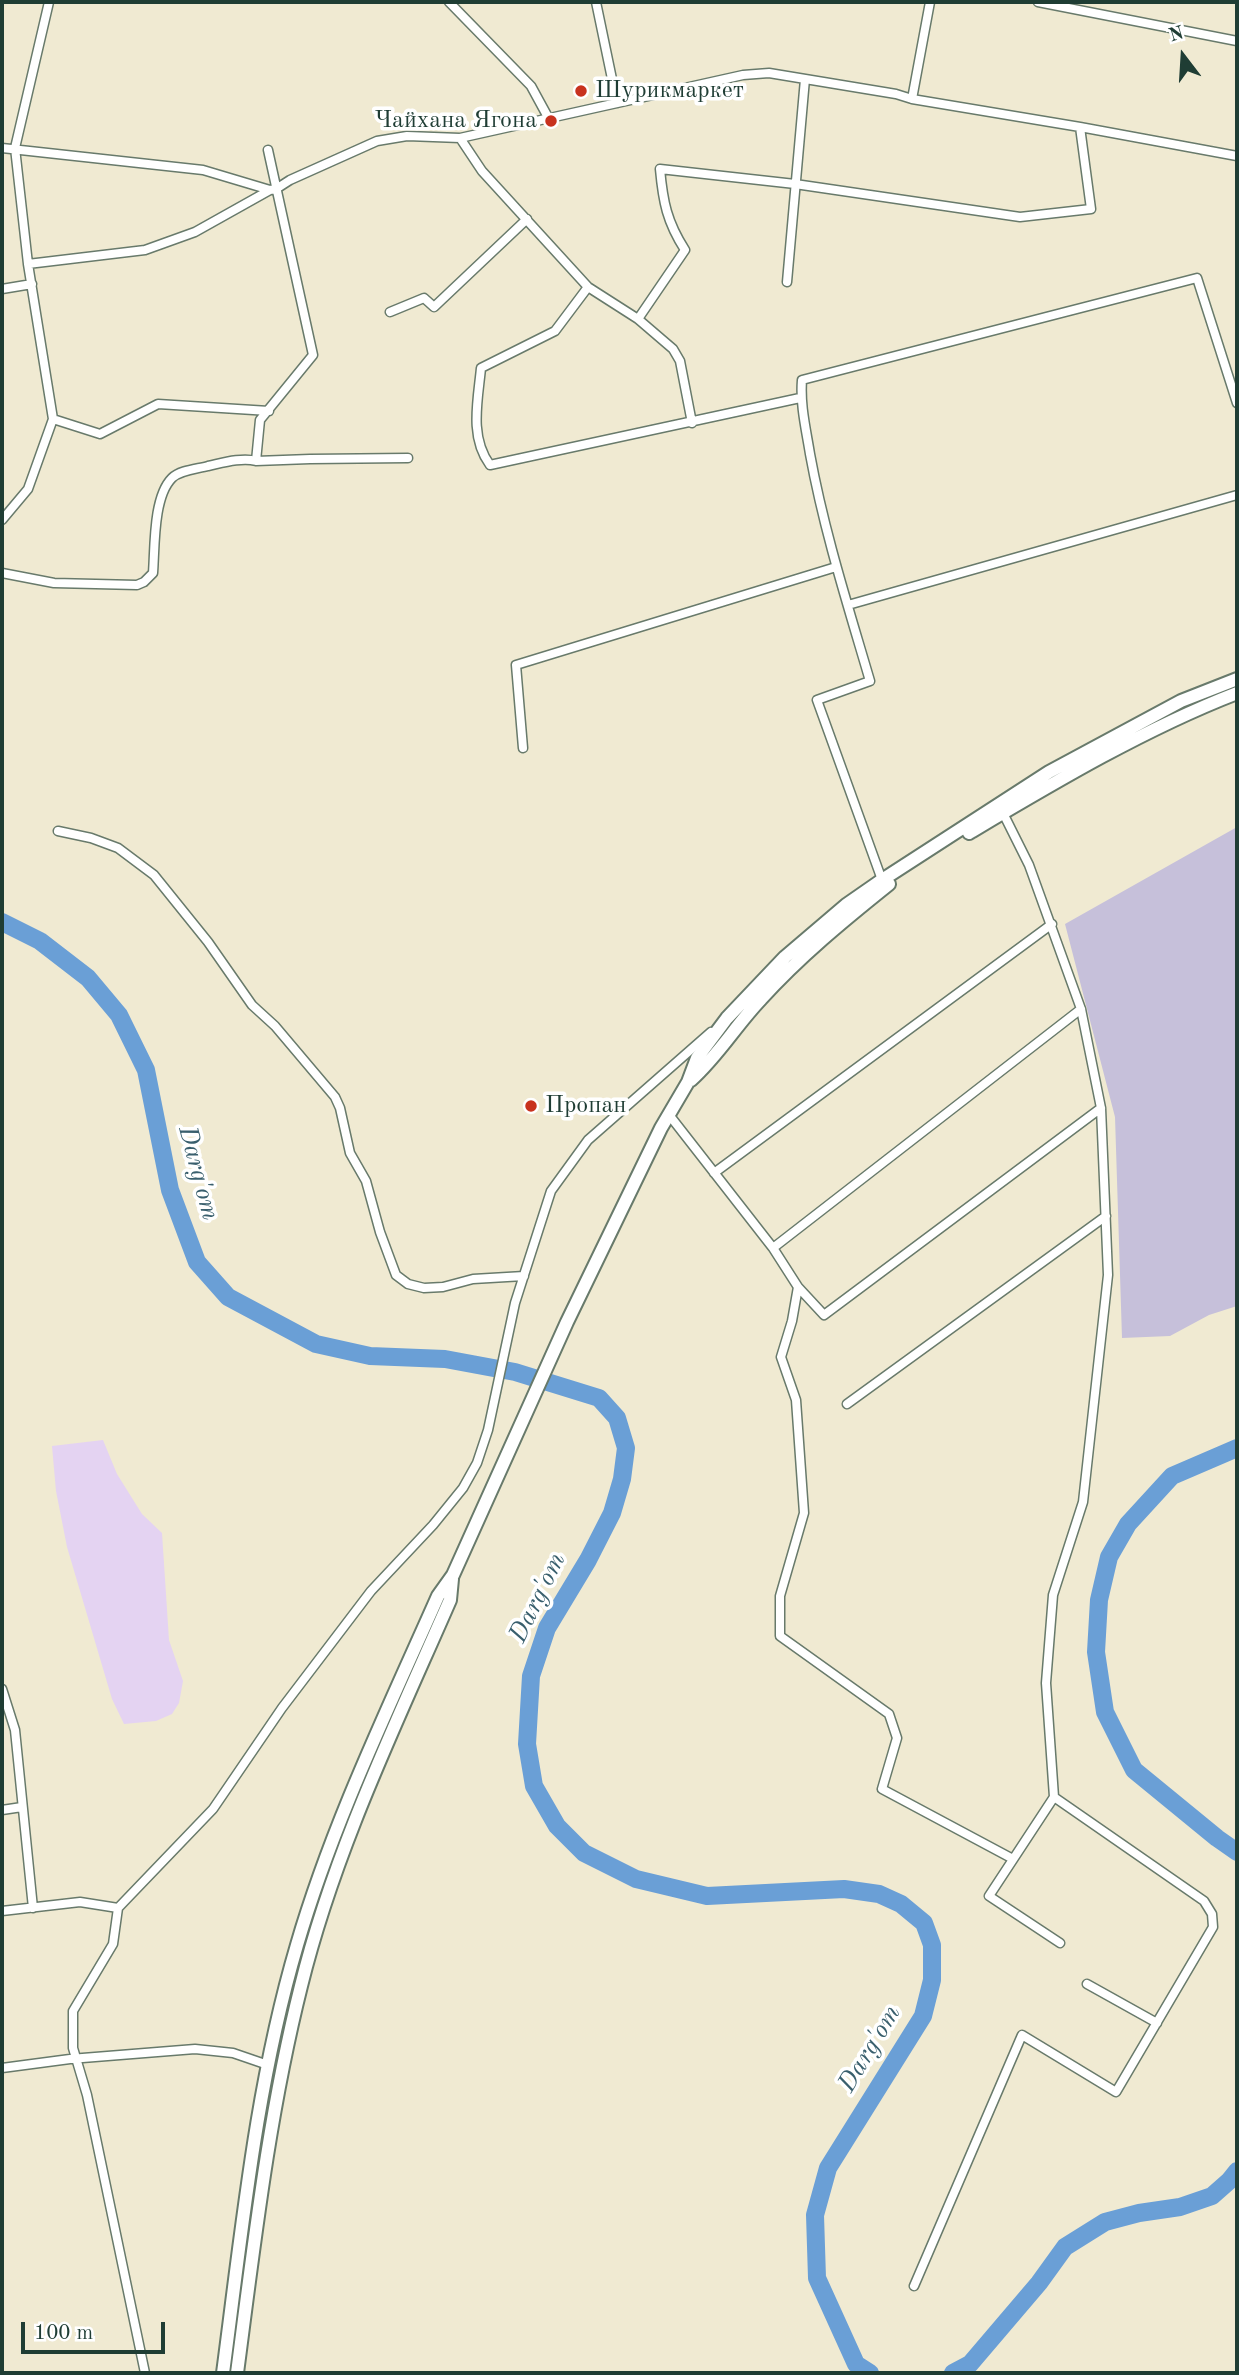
<!DOCTYPE html>
<meta charset="utf-8">
<style>
body{margin:0}
#map{position:relative;width:1239px;height:2375px;overflow:hidden;background:#f0ead2;font-family:"Old Standard TT",serif}
canvas{display:block}
.frame{position:absolute;inset:0;border:4px solid #1f3d34;pointer-events:none}
.north{position:absolute;left:1148px;top:21px;width:70px;height:70px;-webkit-text-stroke:5px #fff;paint-order:stroke;rotate:343deg;font-size:19px;font-weight:700;line-height:28px;text-align:center;color:#1f3d34}
.north::after{content:'';display:block;margin:auto;width:24px;height:32px;background:#1f3d34;clip-path:polygon(50% 0,100% 100%,50% 72%,0 100%)}
.scale{position:absolute;left:21px;top:2322px;width:144px;height:32px;box-sizing:border-box;border:4px solid #1f3d34;border-top:0;padding-left:9px;font-size:21px;line-height:24px;white-space:nowrap;color:#1f3d34;-webkit-text-stroke:5px #fff;paint-order:stroke}
</style>
<div id="map">
<canvas width="1239" height="2375"></canvas>
<div class="frame"></div>
<div class="north">N</div>
<div class="scale">100 m</div>
</div>
<script>
const g = document.querySelector('canvas').getContext('2d');
g.lineJoin = 'round';
function paint(path, color) {
  g.fillStyle = color;
  g.fill(path, 'evenodd');
}
function stroke(path, color, width, dash) {
  g.strokeStyle = color;
  g.lineWidth = width;
  g.lineCap = dash ? 'butt' : 'round';
  g.setLineDash(dash || []);
  g.stroke(path);
}
function drawText(font, color, halo, rows, align = 'center') {
  g.font = font + ' "Old Standard TT",serif';
  g.lineWidth = 7;
  g.setLineDash([]);
  g.textBaseline = 'middle';
  g.strokeStyle = halo;
  g.fillStyle = color;
  for (const [text, x, y, turn = 0] of rows) {
    g.save();
    g.translate(x, y);
    g.rotate((+turn || 0) * Math.PI / 180);
    g.textAlign = isNaN(turn) ? turn : align;
    if (halo) g.strokeText(text, 0, 0);
    g.fillText(text, 0, 0);
    g.restore();
  }
}
const built = new Path2D(`
 M103,1440L117,1474L142,1514L162,1533L169,1640L183,1681L179,1703L172,1714L156,1721L124,1724L112,1699L67,1547L56,1491L52,1446Z`);
const industrial = new Path2D(`
 M1237,827V1306L1209,1315L1170,1336L1122,1338L1115,1117L1065,924Z`);
const river = new Path2D(`
 M2,922L40,941L88,978L119,1015L146,1070L170,1190L197,1262L228,1297L316,1344L370,1356L445,1359L515,1372L599,1398L617,1418L626,1448L622,1479L612,1513L588,1560L547,1628L531,1676L527,1744L534,1786L557,1826L584,1853L636,1879L707,1896L844,1889L879,1894L901,1904L924,1923L932,1945V1980L923,2016L828,2168L815,2215L817,2278L856,2364L870,2373
 M1237,1448L1172,1476L1128,1524L1109,1557L1099,1600L1096,1652L1105,1712L1134,1770L1217,1838L1237,1852
 M953,2373L970,2364L1039,2283L1065,2247L1105,2222L1139,2213L1180,2207L1212,2196L1229,2181L1237,2171`);
const street = new Path2D(`
 M449,2L531,86L549,119
 M596,2L617,103
 M1038,2L1237,41
 M912,99L930,2
 M460,138L482,171L588,287L638,319L673,349L680,361L692,423
 M2,148L203,170L270,190
 M28,264L145,250L195,232L270,190L276,189L290,180L377,141L407,136L460,138L743,75L769,73L896,94L912,99L1080,127L1237,156
 M787,282L805,79
 M588,287L555,331L481,368C478,400 469,437 490,465L800,398
 M2,289L32,284
 M390,312L424,298L434,307L527,219
 M638,319L685,250C667,222 663,202 660,169L795,184L1020,217L1091,209L1080,127
 M53,419L100,434L158,404L269,411
 M256,461L260,420L313,355L268,150
 M2,520L28,489L53,419L28,264L15,148L49,2
 M2,573L54,583L137,585L144,582L153,573C155,547 153,497 172,478C180,470 197,469 208,466C222,463 242,457 256,461L310,459L408,458
 M848,605L1237,495
 M523,748L516,665L836,567
 M58,831L91,838L118,848L154,875L208,942L252,1005L275,1026L335,1097L340,1108L350,1153L366,1181L380,1232L396,1275L408,1284L424,1288L443,1287L473,1279L524,1276
 M882,880L817,700L870,681C848,606 824,531 810,454C806,429 800,405 802,380L1197,278L1237,403
 M670,1116L773,1248L798,1287L792,1321L781,1357L796,1400L804,1513L780,1596V1636L889,1714L897,1738L882,1789L1013,1859
 M714,1173L1052,924
 M773,1248L1081,1009
 M798,1287L824,1315L1101,1108
 M847,1404L1106,1216
 M2,1689L15,1730L33,1908
 M1054,1797L989,1896L1060,1943
 M2,1810L22,1807
 M2,1911L80,1902L118,1908
 M1087,1984L1157,2023
 M2,2068L70,2059L195,2049L233,2053L268,2065
 M914,2286L1022,2035L1116,2092L1213,1927L1212,1914L1204,1901L1054,1797L1046,1683L1053,1595L1083,1502L1108,1275L1101,1108L1081,1009L1029,865L1003,813
 M145,2373L87,2095L73,2048V2011L113,1944L118,1908L213,1809L282,1708L371,1591L433,1525L463,1488L477,1463L488,1430L515,1303L551,1191L588,1140L711,1032`);
const primary = new Path2D(`
 M969,833C1055,782 1144,729 1237,693
 M691,1080C718,1056 736,1025 761,999C799,957 844,920 889,884
 M223,2373C242,2230 256,2084 297,1945C332,1825 387,1711 438,1596L453,1575L567,1322L661,1128L688,1082L697,1058L727,1018L785,957L846,905L882,880L1049,772L1181,701L1237,679
 M237,2373C254,2244 269,2113 301,1986C334,1852 395,1726 450,1600L452,1579`);
const markers = [
 [581,91,7,"#c8321e"],
 [551,121,7,"#c8321e"],
 [531,1106,7,"#c8321e"]
];
const poiNames = [
 ["Шурикмаркет",595,91],
 ["Чайхана Ягона",537,121,"right"],
 ["Пропан",545,1106]
];
const waterNames = [
 ["Darg'om",198,1173,75],
 ["Darg'om",538,1598,-64],
 ["Darg'om",870,2049,-59]
];
paint(built, '#e4d3f2');
paint(industrial, '#c6c0da');
stroke(river, '#6a9fd6', 18);
stroke(street, '#687a6b', 11);
stroke(primary, '#687a6b', 16);
stroke(street, '#fff', 8);
stroke(primary, '#fff', 12);
for (const [x, y, r, color] of markers) {
  const dot = new Path2D();
  dot.arc(x, y, r, 0, 2 * Math.PI);
  g.fillStyle = color;
  g.fill(dot);
  stroke(dot, '#fff', 2.5);
}
drawText('24px', '#1f3d34', '#fff', poiNames, 'left');
drawText('italic 26px', '#395f6d', '#fff', waterNames);
</script>
